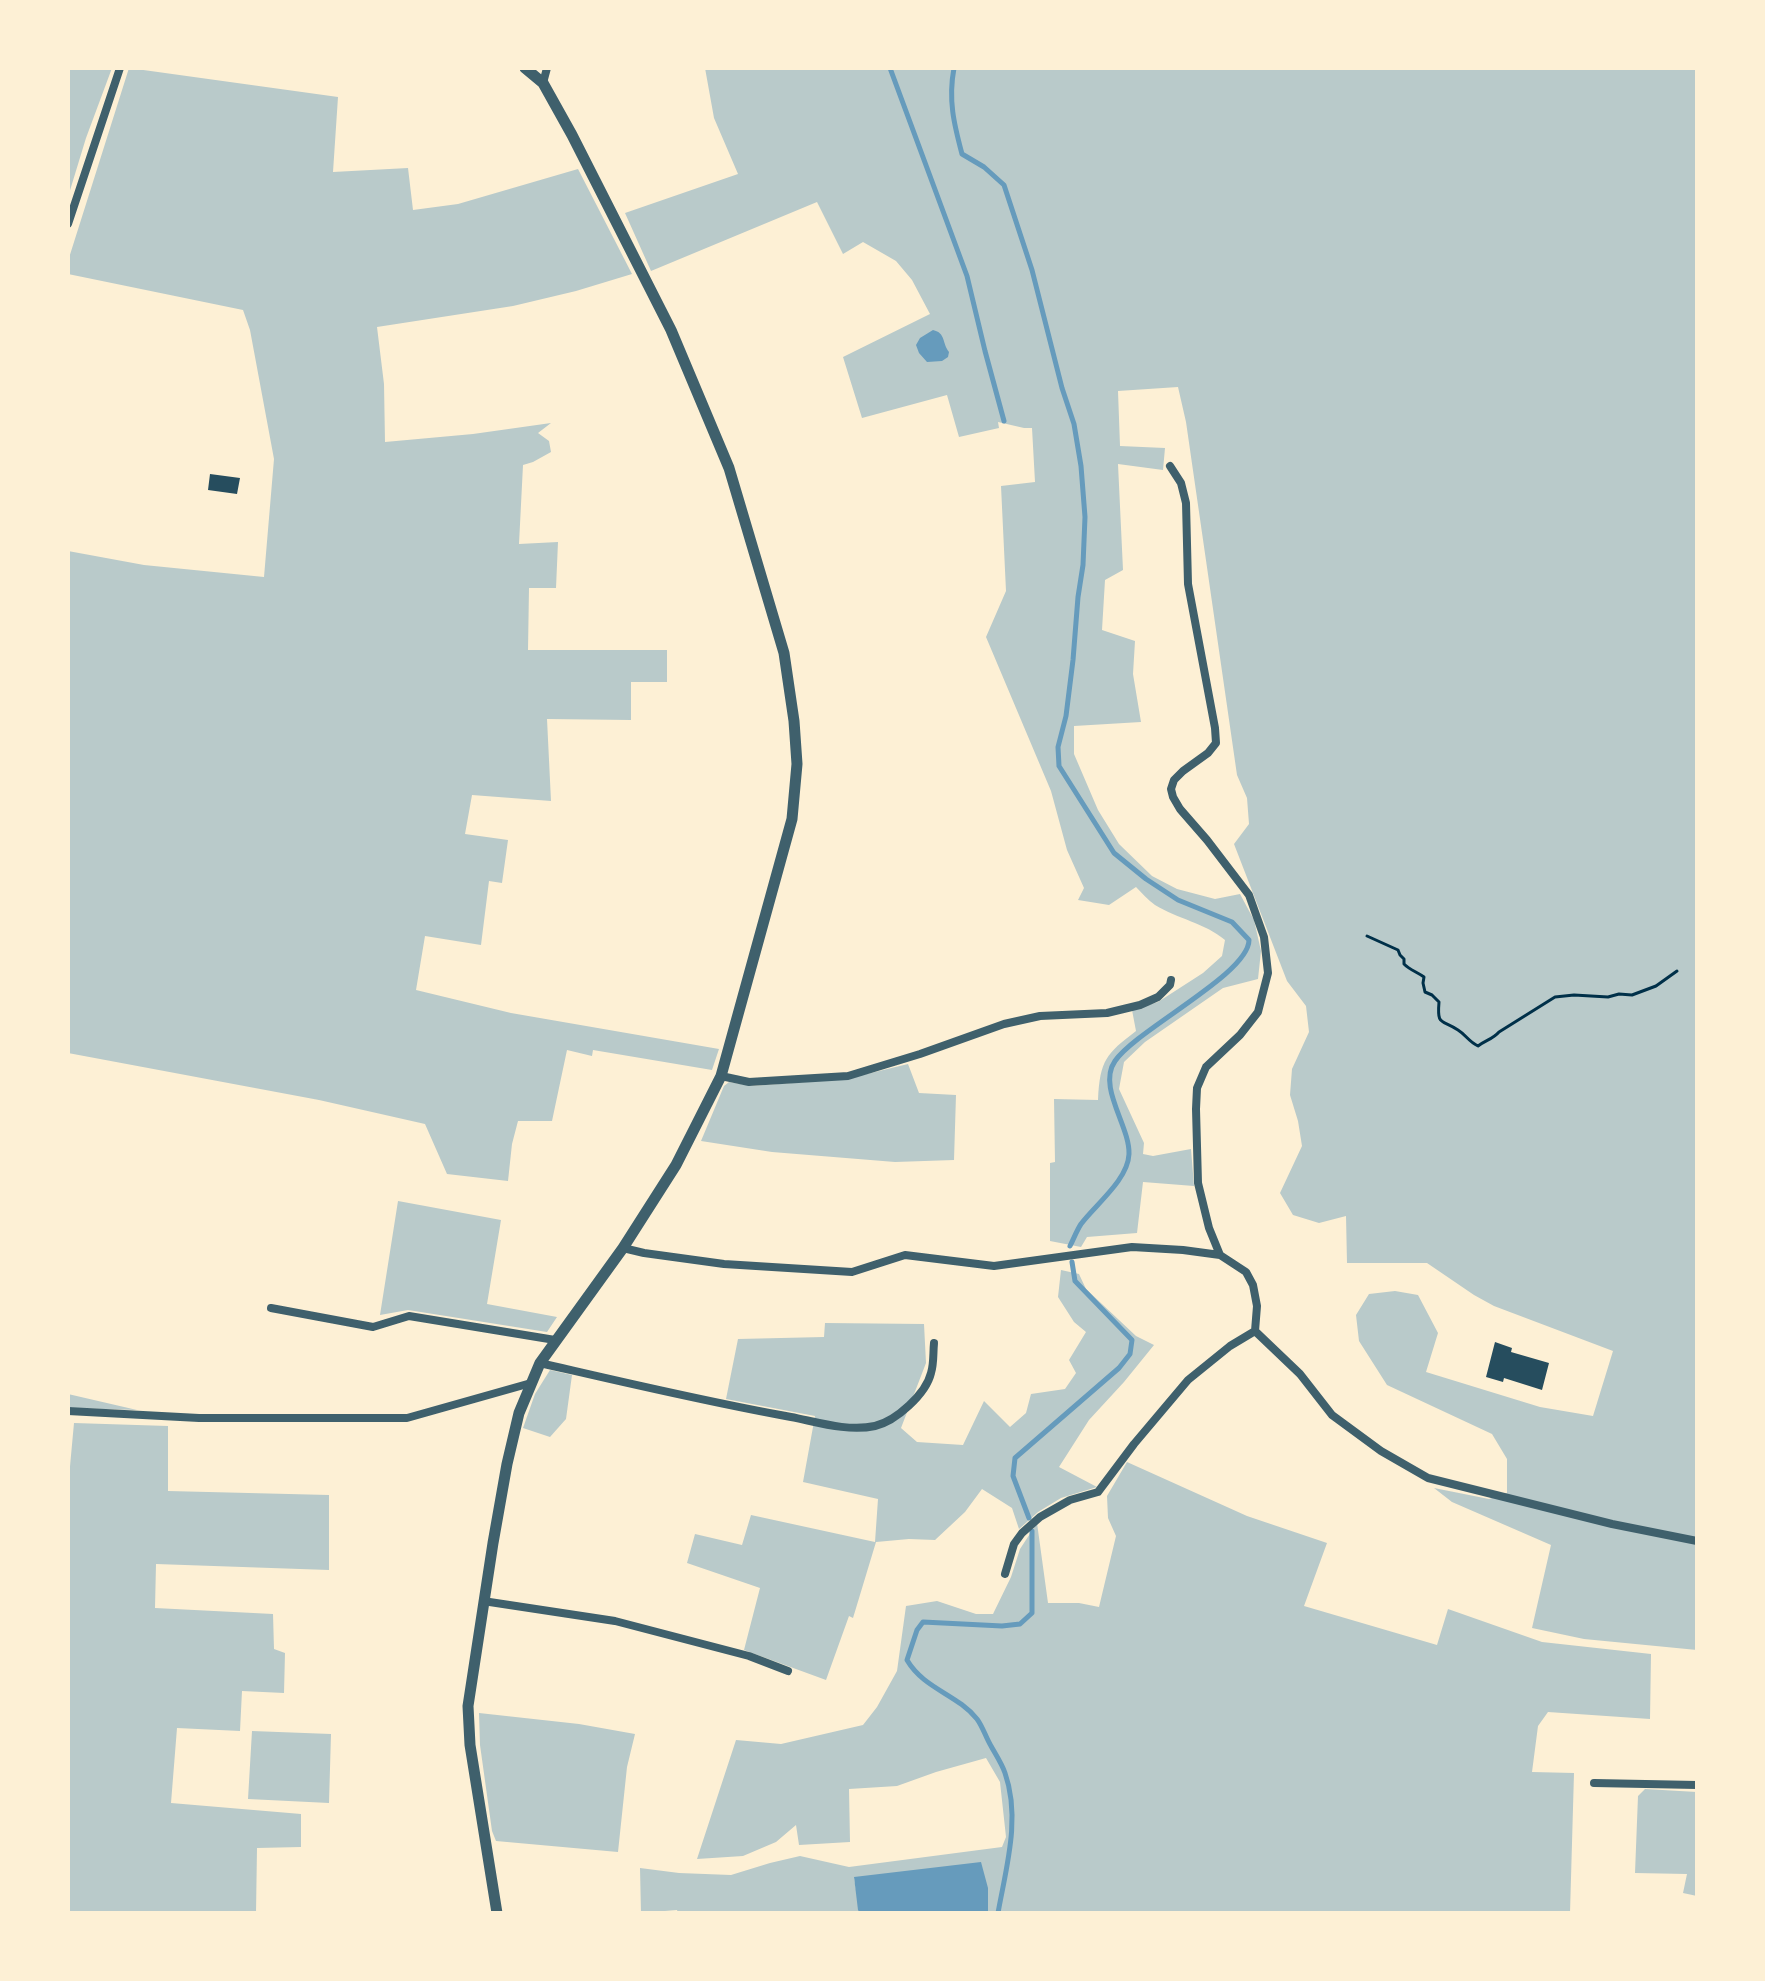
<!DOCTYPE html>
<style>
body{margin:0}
#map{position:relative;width:1765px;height:1981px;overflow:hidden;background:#fdf0d5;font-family:Arial,sans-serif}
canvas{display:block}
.frame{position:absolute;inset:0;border:70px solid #fdf0d5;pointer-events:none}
</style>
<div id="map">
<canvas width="1765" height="1981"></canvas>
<div class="frame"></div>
</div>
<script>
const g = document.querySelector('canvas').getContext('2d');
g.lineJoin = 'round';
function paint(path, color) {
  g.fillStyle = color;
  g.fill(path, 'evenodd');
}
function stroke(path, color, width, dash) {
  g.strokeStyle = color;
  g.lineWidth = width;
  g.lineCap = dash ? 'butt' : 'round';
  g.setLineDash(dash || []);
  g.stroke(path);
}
const green = new Path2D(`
 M68,68H112L86,138L68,197Z
 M129,68L338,97L333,172L408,168L413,210L458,204L578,169L632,274L576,291L513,306L377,327L384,384L385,442L473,434L551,423L538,433L549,441L551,452L533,462L523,465L519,544L558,542L556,588H529L528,650H667V682H631V720L547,719L551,801L472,795L465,834L508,840L502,883L489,881L481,945L425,936L416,990L511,1013L719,1049L712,1070L593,1050L592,1056L567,1050L552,1121H518L512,1144L508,1181L447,1174L425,1124L319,1100L68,1053V551L144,565L264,577L274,459L250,330L243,310L68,274V261Z
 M705,68H1697V1650L1584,1639L1532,1628L1551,1545L1452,1502L1434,1488L1489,1499L1507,1493V1459L1492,1434L1387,1385L1359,1341L1356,1315L1369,1294L1395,1291L1418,1295L1438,1333L1426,1372L1540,1407L1593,1416L1613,1351L1494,1306L1474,1295L1427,1263H1347L1346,1216L1319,1223L1293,1215L1280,1193L1302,1146L1298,1121L1290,1095L1292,1069L1309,1032L1306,1006L1287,981L1234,844L1249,824L1247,798L1237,775L1186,422L1178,387L1118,391L1120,446L1165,448L1163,470L1118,464L1123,570L1105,580L1102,630L1135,641L1133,674L1141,722L1074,726V754L1098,810L1119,844L1152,876L1177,889L1215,899L1240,894L1254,920L1261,951L1258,979L1223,988L1145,1042L1124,1062L1119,1089L1144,1143L1143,1154L1153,1156L1191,1149L1194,1186L1143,1182L1137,1233L1087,1237L1081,1247L1050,1241V1163L1055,1162L1054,1099L1098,1100C1100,1060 1106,1054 1136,1031L1132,1010L1158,1002L1203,973L1222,956L1225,940C1205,923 1178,919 1155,905C1148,900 1142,893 1136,887L1109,905L1078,900L1084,888L1067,850L1051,791L986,637L1006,591L1001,486L1035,482L1032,428H1024L998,422L999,428L959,437L947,395L862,418L843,357L930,314L912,280L896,261L863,242L843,254L817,202L651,271L625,213L738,174L714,118Z
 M908,1064L919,1093L956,1095L954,1160L895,1162L772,1152L701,1141L724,1086L729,1082L752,1086L846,1079Z
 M398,1201L501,1220L487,1304L557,1317L547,1332L408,1310L380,1315Z
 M1061,1270L1079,1274L1086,1289L1136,1336L1154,1345L1124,1382L1089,1420L1059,1467L1097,1487L1061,1498L1038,1512L1019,1529L1012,1508L982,1489L965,1512L935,1540L909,1539L876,1542L853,1618L849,1616L826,1680L744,1650L760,1588L687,1563L695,1534L742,1545L751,1515L875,1542L878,1499L803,1482L815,1416L726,1399L738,1339L824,1337L825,1323L924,1324L926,1363L901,1428L917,1442L963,1445L984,1401L1010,1427L1026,1413L1031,1394L1065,1389L1076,1373L1069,1360L1086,1332L1074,1322L1058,1297Z
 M550,1370L572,1375L566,1419L550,1437L523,1428L535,1394Z
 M68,1394L137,1410L68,1408Z
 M74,1423L168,1426V1491L329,1495V1570L156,1564L155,1608L273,1614L274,1649L285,1653L284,1693L242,1691L240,1731L177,1728L171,1803L301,1814V1847L257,1848L256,1913H68V1488Z
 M1127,1462L1247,1516L1327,1543L1304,1606L1437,1645L1448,1609L1542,1642L1651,1654L1650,1719L1548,1712L1538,1726L1532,1772L1574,1773L1570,1913H987L854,1878L860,1913H678L677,1910L641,1913L640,1868L679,1873L731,1875L770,1863L800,1856L849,1867L1002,1847L1006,1837L1000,1782L986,1758L936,1772L897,1786L849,1789L850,1842L799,1845L796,1825L776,1842L743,1856L697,1859L736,1740L781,1744L863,1725L877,1707L897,1671L906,1606L937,1601L976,1614H993L1011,1577L1020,1549L1037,1523L1048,1603H1079L1099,1607L1116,1536L1108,1518L1107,1496Z
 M479,1713L579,1724L635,1734L627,1767L618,1852L496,1841L492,1831L480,1745Z
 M252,1731L331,1734L329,1803L248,1799Z
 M1645,1789L1697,1792V1896L1683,1893L1687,1874L1635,1873L1638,1796Z`);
const water = new Path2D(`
 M933,330C946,333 942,343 949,352L948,357L942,361L927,362L919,353L916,345L920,338Z
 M981,1862L988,1888V1913H860L858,1910L854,1877Z`);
const stream = new Path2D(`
 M890,68L967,276L985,351L1004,421
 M954,68C948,100 954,124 962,154L984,167L1004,185L1032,270L1062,388L1074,424L1081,466L1085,517L1083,565L1078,597L1073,660L1066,716L1058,747L1059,766L1114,853L1146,879L1178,900L1232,922L1249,940C1249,974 1137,1029 1115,1061C1097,1087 1130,1126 1129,1154C1128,1180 1095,1205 1081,1224C1077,1230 1074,1238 1070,1246
 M1029,1518L1013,1476L1015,1458L1119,1368L1130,1354L1132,1340L1075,1281L1072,1262
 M998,1913C1006,1868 1021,1818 1005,1773C1002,1764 996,1755 991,1746C986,1738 983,1727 977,1719C957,1694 924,1689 907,1660L917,1630L923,1622L1002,1626L1020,1624L1032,1613V1531`);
const building = new Path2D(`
 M210,474L240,478L237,494L208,490Z
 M1495,1342L1512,1348L1511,1352L1549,1363L1542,1390L1504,1378L1503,1382L1486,1377Z`);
const path = new Path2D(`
 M1367,936L1398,950L1400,955L1404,959V964C1410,970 1417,972 1424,977L1423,983L1425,992L1432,995L1439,1002C1437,1026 1441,1019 1458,1030C1466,1035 1469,1042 1478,1046C1486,1040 1493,1039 1499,1032L1555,997L1574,995L1608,997L1619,994L1632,995L1656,986L1677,971`);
const minor = new Path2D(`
 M543,83L547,68
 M68,224L120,68
 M1170,466L1181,483L1186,503L1188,584L1215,728L1216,743L1208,753L1183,771L1174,780L1171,789L1173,797L1180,809L1207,840L1249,895L1264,937L1268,973L1258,1012L1240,1035L1206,1067L1197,1088L1196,1109L1198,1183L1209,1228L1220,1255
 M721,1076L749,1082L848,1076L920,1054L1004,1024L1040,1016L1107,1013L1140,1005L1158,997L1170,985L1171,980
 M623,1248L644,1253L724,1264L852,1272L905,1255L994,1266L1132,1247L1183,1250L1220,1255L1246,1272L1253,1285L1257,1306L1255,1331L1300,1374L1332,1415L1381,1451L1428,1478L1612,1524L1697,1541
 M271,1308L373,1327L409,1316L555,1340
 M540,1363C623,1382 707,1402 791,1417C817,1422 848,1432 875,1426C896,1421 926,1394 931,1373C934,1364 933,1353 934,1343
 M68,1411L199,1418H407L531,1383
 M1005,1574L1014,1544L1022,1533L1040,1517L1070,1500L1098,1492L1134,1444L1188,1380L1230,1346L1255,1331
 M483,1601L615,1621L749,1656L788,1671
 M1594,1783L1697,1785`);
const tertiary = new Path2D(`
 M497,1913L470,1745L468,1706L493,1543L507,1464L519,1413L540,1363L623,1248L676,1165L721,1076L792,819L797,764L794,721L784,653L729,468L671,330L572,135L543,83L525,68`);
paint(green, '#b9caca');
paint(water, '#669bbc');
stroke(stream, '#669bbc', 5);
paint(building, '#264d5e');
stroke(path, '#003049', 3);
stroke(minor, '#3f606c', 8);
stroke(tertiary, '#3f606c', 11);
</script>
